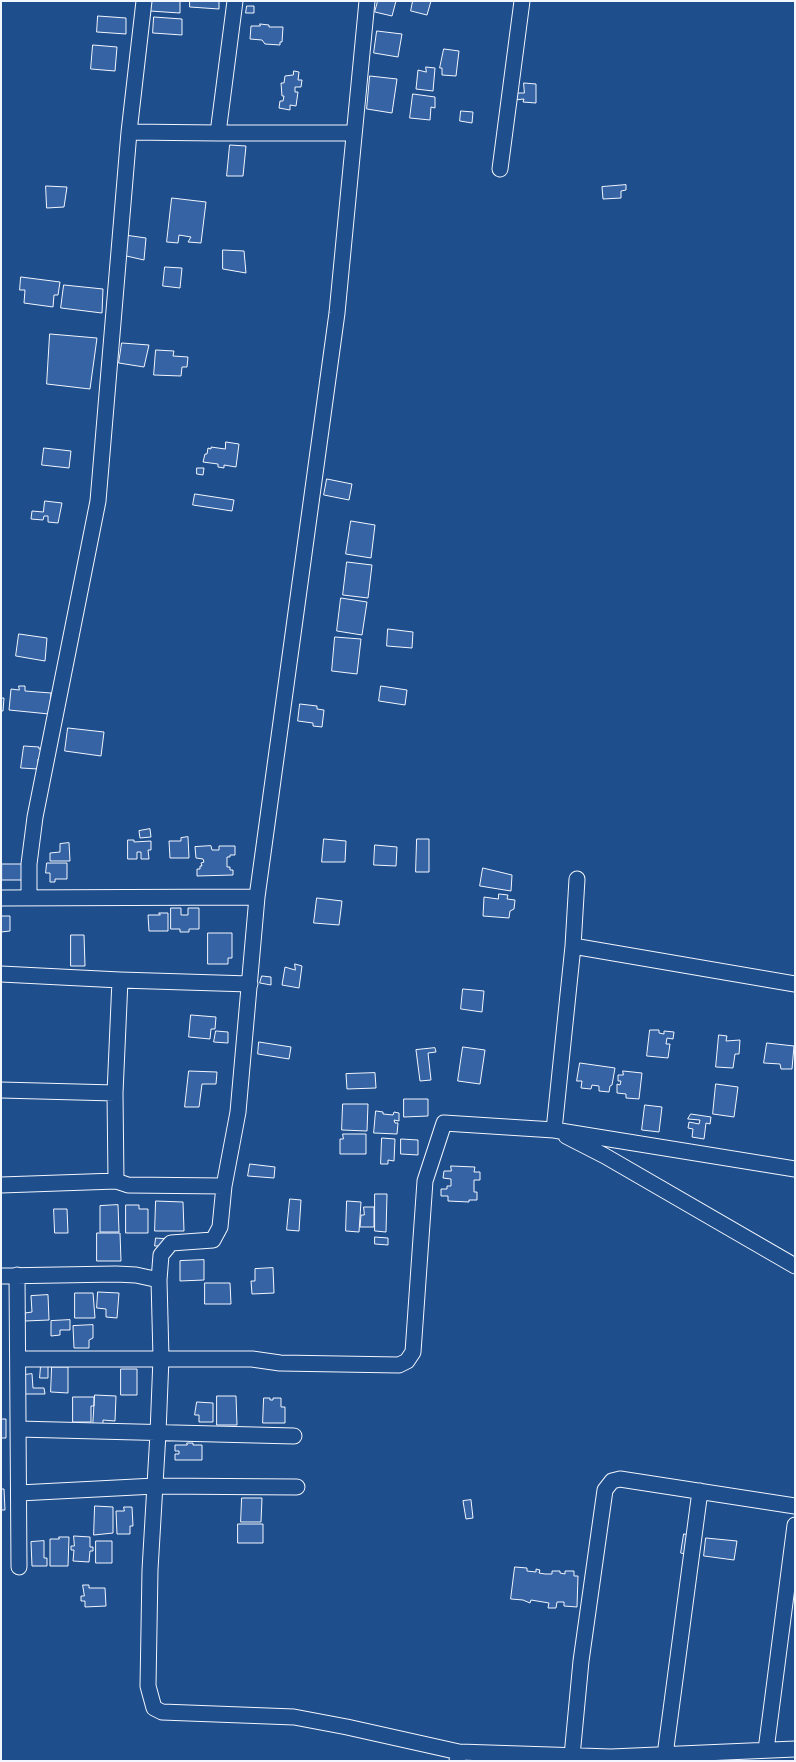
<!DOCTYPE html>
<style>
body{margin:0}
#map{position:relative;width:796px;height:1762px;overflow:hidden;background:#1f4e8c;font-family:"Open Sans",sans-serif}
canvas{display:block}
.frame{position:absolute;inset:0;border:2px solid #f2f6ff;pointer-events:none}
</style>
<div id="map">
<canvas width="796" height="1762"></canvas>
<div class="frame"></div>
</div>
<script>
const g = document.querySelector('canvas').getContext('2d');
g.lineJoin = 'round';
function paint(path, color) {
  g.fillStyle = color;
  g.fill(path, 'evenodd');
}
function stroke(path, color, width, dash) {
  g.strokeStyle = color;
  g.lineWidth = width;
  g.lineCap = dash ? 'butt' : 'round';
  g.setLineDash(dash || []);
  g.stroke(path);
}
const building = new Path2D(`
 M151,1H180V13L150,11Z
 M190,1H219V9L190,7Z
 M378,1H396L392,16L375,12Z
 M413,1H431L427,15L411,11Z
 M247,6H254V13H246Z
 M98,16L126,18V34L97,32Z
 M154,17L182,19V35L153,33Z
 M260,24L269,25V27H283L282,42H280V45L265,44L262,40L250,39L251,26H260Z
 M377,31L402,34L398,57L374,53Z
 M93,45L117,47L115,71L91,69Z
 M444,49L459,51L456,76L442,75V68H440Z
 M426,67L435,68L433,91L416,89L418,70L426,72Z
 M294,71L299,72L298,80H302L301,87H295V92H298L296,106L290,105V110L279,108L280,101H283L284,96H282L281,83H284L285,76L293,75Z
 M370,76L397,79L392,113L367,109Z
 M524,83L536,84V103L523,102L524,99L514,100L516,93H524Z
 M413,94L435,97V108L431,107L430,120L410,118Z
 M461,111L473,112L472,123L460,121Z
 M230,145L246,146L243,176H227Z
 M626,185V190L621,191V198L603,199L602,187Z
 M46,186L67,187L64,207L47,208Z
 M172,198L206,202L201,243L188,242L191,237L179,235L178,243L167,242Z
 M125,235L146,238L144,260L122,255Z
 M223,250L244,251L246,273L223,269Z
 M165,267L182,268L180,288L163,286Z
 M21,277L60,282L58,295H54L53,307L24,303L25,290H20Z
 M64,285L103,289L102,313L61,308Z
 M50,334L97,338L90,389L47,384Z
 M122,343L149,345L144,367L119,363Z
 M156,350L174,351L173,356L188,357L187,367H182L181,376L154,375Z
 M226,442L239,444L236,467L224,465V468L218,467V464L203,462L205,454H207L208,448L211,449V447L225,449Z
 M44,448L71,451L69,468L42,465Z
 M197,468H204L203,475L197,474Z
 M327,479L352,484L349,500L324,495Z
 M195,494L234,500L232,511L193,505Z
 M45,501L62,503L58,523L48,522V516H44L43,520L31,519L32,511L43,512Z
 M351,521L375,525L371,558L346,554Z
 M347,562L372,565L368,598L343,595Z
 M341,598L367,602L362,635L337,631Z
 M388,629L413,632L412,648L387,646Z
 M19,634L47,638L45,661L16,656Z
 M335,637L361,639L357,674L332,671Z
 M19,686H25V691L51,693L49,714L9,710L11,689L19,690Z
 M381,686L407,690L405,705L379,701Z
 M1,698H4L3,711H1Z
 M300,704L317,706V709L324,710L322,727L313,726V723L298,721Z
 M68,728L104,732L101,756L65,751Z
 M24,746L39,747V749H43L42,760L38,759V769L21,768Z
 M150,829L151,837L140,838L139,831Z
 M188,837L189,858H170L169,841H181V838Z
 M324,839L346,841L345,862H322Z
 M417,839H429V872H416Z
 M128,840H134V842L151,841V850H148L149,859H141V852H137V859H128Z
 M69,843L70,861H50V853L60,852V844Z
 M375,845L397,847L396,866L374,865Z
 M211,846L212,850H219V846H235V855H230V857H227V867H230V870H233V875L197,876V869H200V866H202L201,863L204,862L203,859L196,858L195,847Z
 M47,863H67V879H55V882H50V873H46Z
 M2,864H23V880H2Z
 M483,868L512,875L511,891L480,886Z
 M499,894L508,895L507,899L515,900L514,909L510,911L509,918L483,916L484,897L498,899Z
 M317,898L342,901L339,925L314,923Z
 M171,908H181V915H188V908H199V929H189V932H180V929H171Z
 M159,913H168V931H149L148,915H160Z
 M1,916H10V931L1,932Z
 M208,933H232V958H228V964H208Z
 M71,935H84L85,966H71Z
 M295,964L302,966L299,988L282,985L285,967L295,970Z
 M262,976L271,977V985L260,983Z
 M463,989L484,991L482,1012L461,1009Z
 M191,1015L216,1017L215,1029H211L210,1039L189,1037Z
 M650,1030H659V1033L664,1034V1031L674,1032L673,1039L667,1038L666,1044H670L668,1058L647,1056Z
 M216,1031L228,1032V1043L214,1042Z
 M719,1035L727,1036L726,1041L740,1040L739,1054H735L733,1068L716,1067Z
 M259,1042L291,1047L289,1059L258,1054Z
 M767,1043L794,1046L792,1069H781L780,1064L764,1063Z
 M463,1047L485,1050L480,1084L458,1081Z
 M435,1048L436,1052L428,1053L431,1080L420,1081L416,1050Z
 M580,1063L615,1068L612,1085L610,1086L609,1092L599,1091V1086L592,1085L591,1089L581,1088L582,1081H577Z
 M189,1071L217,1072L216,1084H202L199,1107H185Z
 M623,1071L642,1073L639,1099L626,1098V1094L617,1093V1084L620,1085L621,1081H618V1075H623Z
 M375,1073L376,1088L347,1089L346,1074Z
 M716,1084L738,1087L734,1117L713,1114Z
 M404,1099H428V1116L404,1117Z
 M343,1104H368L367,1131L342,1130Z
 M645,1105L662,1107L659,1132L642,1130Z
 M376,1111L383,1112V1114L393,1115L394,1112L399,1113V1121L394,1120L395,1123H398L397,1134L374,1133Z
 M691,1114L711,1117L710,1124L706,1123L704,1139L692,1137L693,1129L688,1128L689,1122L699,1124L700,1120L688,1119Z
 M343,1134H366V1154H340V1139H343Z
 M382,1138L395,1139L394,1161L388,1160V1164H381Z
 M401,1139L418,1140V1155L401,1154Z
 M250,1164L275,1167L274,1178L248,1176Z
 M451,1166L475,1167L474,1172H480V1180H474V1192H477V1200H469V1202L448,1201V1196H441V1189H447V1186H451V1179L443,1178L444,1171H451Z
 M375,1194H387L386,1232L375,1231Z
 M290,1199L301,1200L299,1231L287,1230Z
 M156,1201L183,1202L184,1231H155Z
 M347,1201L361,1202L359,1232L346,1231Z
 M118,1205L119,1232H100V1206Z
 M126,1205H139V1209H148V1233H126Z
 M364,1207H374V1227H360L361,1215H364Z
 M54,1209H67L68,1233H55Z
 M97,1233H120L121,1261H97Z
 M375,1237L388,1238V1245L375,1244Z
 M156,1238L168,1239V1246H155Z
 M204,1260V1280L180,1281V1261Z
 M273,1268L274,1293L252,1294L251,1281H255V1269Z
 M205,1283H230L231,1304H205Z
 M98,1292L119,1293L117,1318L106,1317V1309L97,1308Z
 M75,1293H93L95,1318H75Z
 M48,1295L49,1320L25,1321V1313L32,1312L31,1296Z
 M70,1320V1330H60V1335L51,1336V1321Z
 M93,1325V1338L89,1340V1348H74L73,1326Z
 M41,1365H48V1378H40Z
 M52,1367H68V1393L51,1392Z
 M121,1369H137V1395H121Z
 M32,1374L33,1388H44L45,1394H25L24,1375Z
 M95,1395L116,1396L115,1421L103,1420V1428L93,1427Z
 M217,1396H236L237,1425H217Z
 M73,1397H94V1406H91V1422H73Z
 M264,1398H270V1400H273V1398H281V1407H285V1423H263Z
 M197,1402L213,1403V1422H199V1415H195Z
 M1,1419H6V1438H1Z
 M187,1443H193V1445H202V1460H175V1454H179V1451H175V1445H187Z
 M1,1489H4L5,1510H1Z
 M242,1498H262L261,1522H241Z
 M471,1500L473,1518L466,1519L463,1501Z
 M95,1506L113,1507V1533L94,1535Z
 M124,1507H132L133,1526H130V1534H117L116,1511H124Z
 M238,1524H263V1543H238Z
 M684,1534L690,1535L688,1555L681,1553Z
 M74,1536L90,1537V1547H93V1551H90L89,1562L73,1561L74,1550H71V1546H74Z
 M59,1537H69L68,1566H50V1539H59Z
 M706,1538L737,1541L734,1560L704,1556Z
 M44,1541V1558H47V1566H32L31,1542Z
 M96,1541H112V1563H96Z
 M515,1567L527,1568V1571L536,1572V1569L540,1570L539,1573L545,1574H552V1571H560V1573L565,1574V1571H574V1576H578L577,1607L564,1606V1602H557L556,1608H548L549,1603L531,1600L530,1603L523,1600L511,1599Z
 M83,1585H89V1588H105L106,1606L85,1607V1601H81V1596H84Z`);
const minor = new Path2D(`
 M235,1L218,133H354
 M367,1L337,313L257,897L238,1112L224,1186L220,1227L213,1240L171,1243L161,1255L159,1280L161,1358L158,1433L150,1570L148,1686L154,1708L162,1712L294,1717L347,1727L459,1752
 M129,132L218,133
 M500,169L522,1
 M1,898L257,897
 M29,898V864L35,817L98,501L129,132L144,1
 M573,946L795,984
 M1,974L120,980L250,984
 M1,1090L115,1093
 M554,1130L573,946L577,879
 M566,1136L605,1156L795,1266
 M116,1181L115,1093L120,980
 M1,1185L116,1181L128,1185L224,1186
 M17,1275L19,1567
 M1,1276L116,1274L136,1275L159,1280
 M18,1359H252L280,1363L399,1365L407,1361L413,1352L425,1181L444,1123L554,1130L795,1169
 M18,1429L294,1436
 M19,1493L155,1486L297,1487
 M766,1750L795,1525
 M665,1755L700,1491
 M572,1756L581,1661L605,1490L612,1481L620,1479L795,1506
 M457,1761L459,1752L611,1757L795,1749`);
paint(building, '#3563a3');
stroke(building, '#f2f6ff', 1);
stroke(minor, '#f2f6ff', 17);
stroke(minor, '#1f4e8c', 15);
</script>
